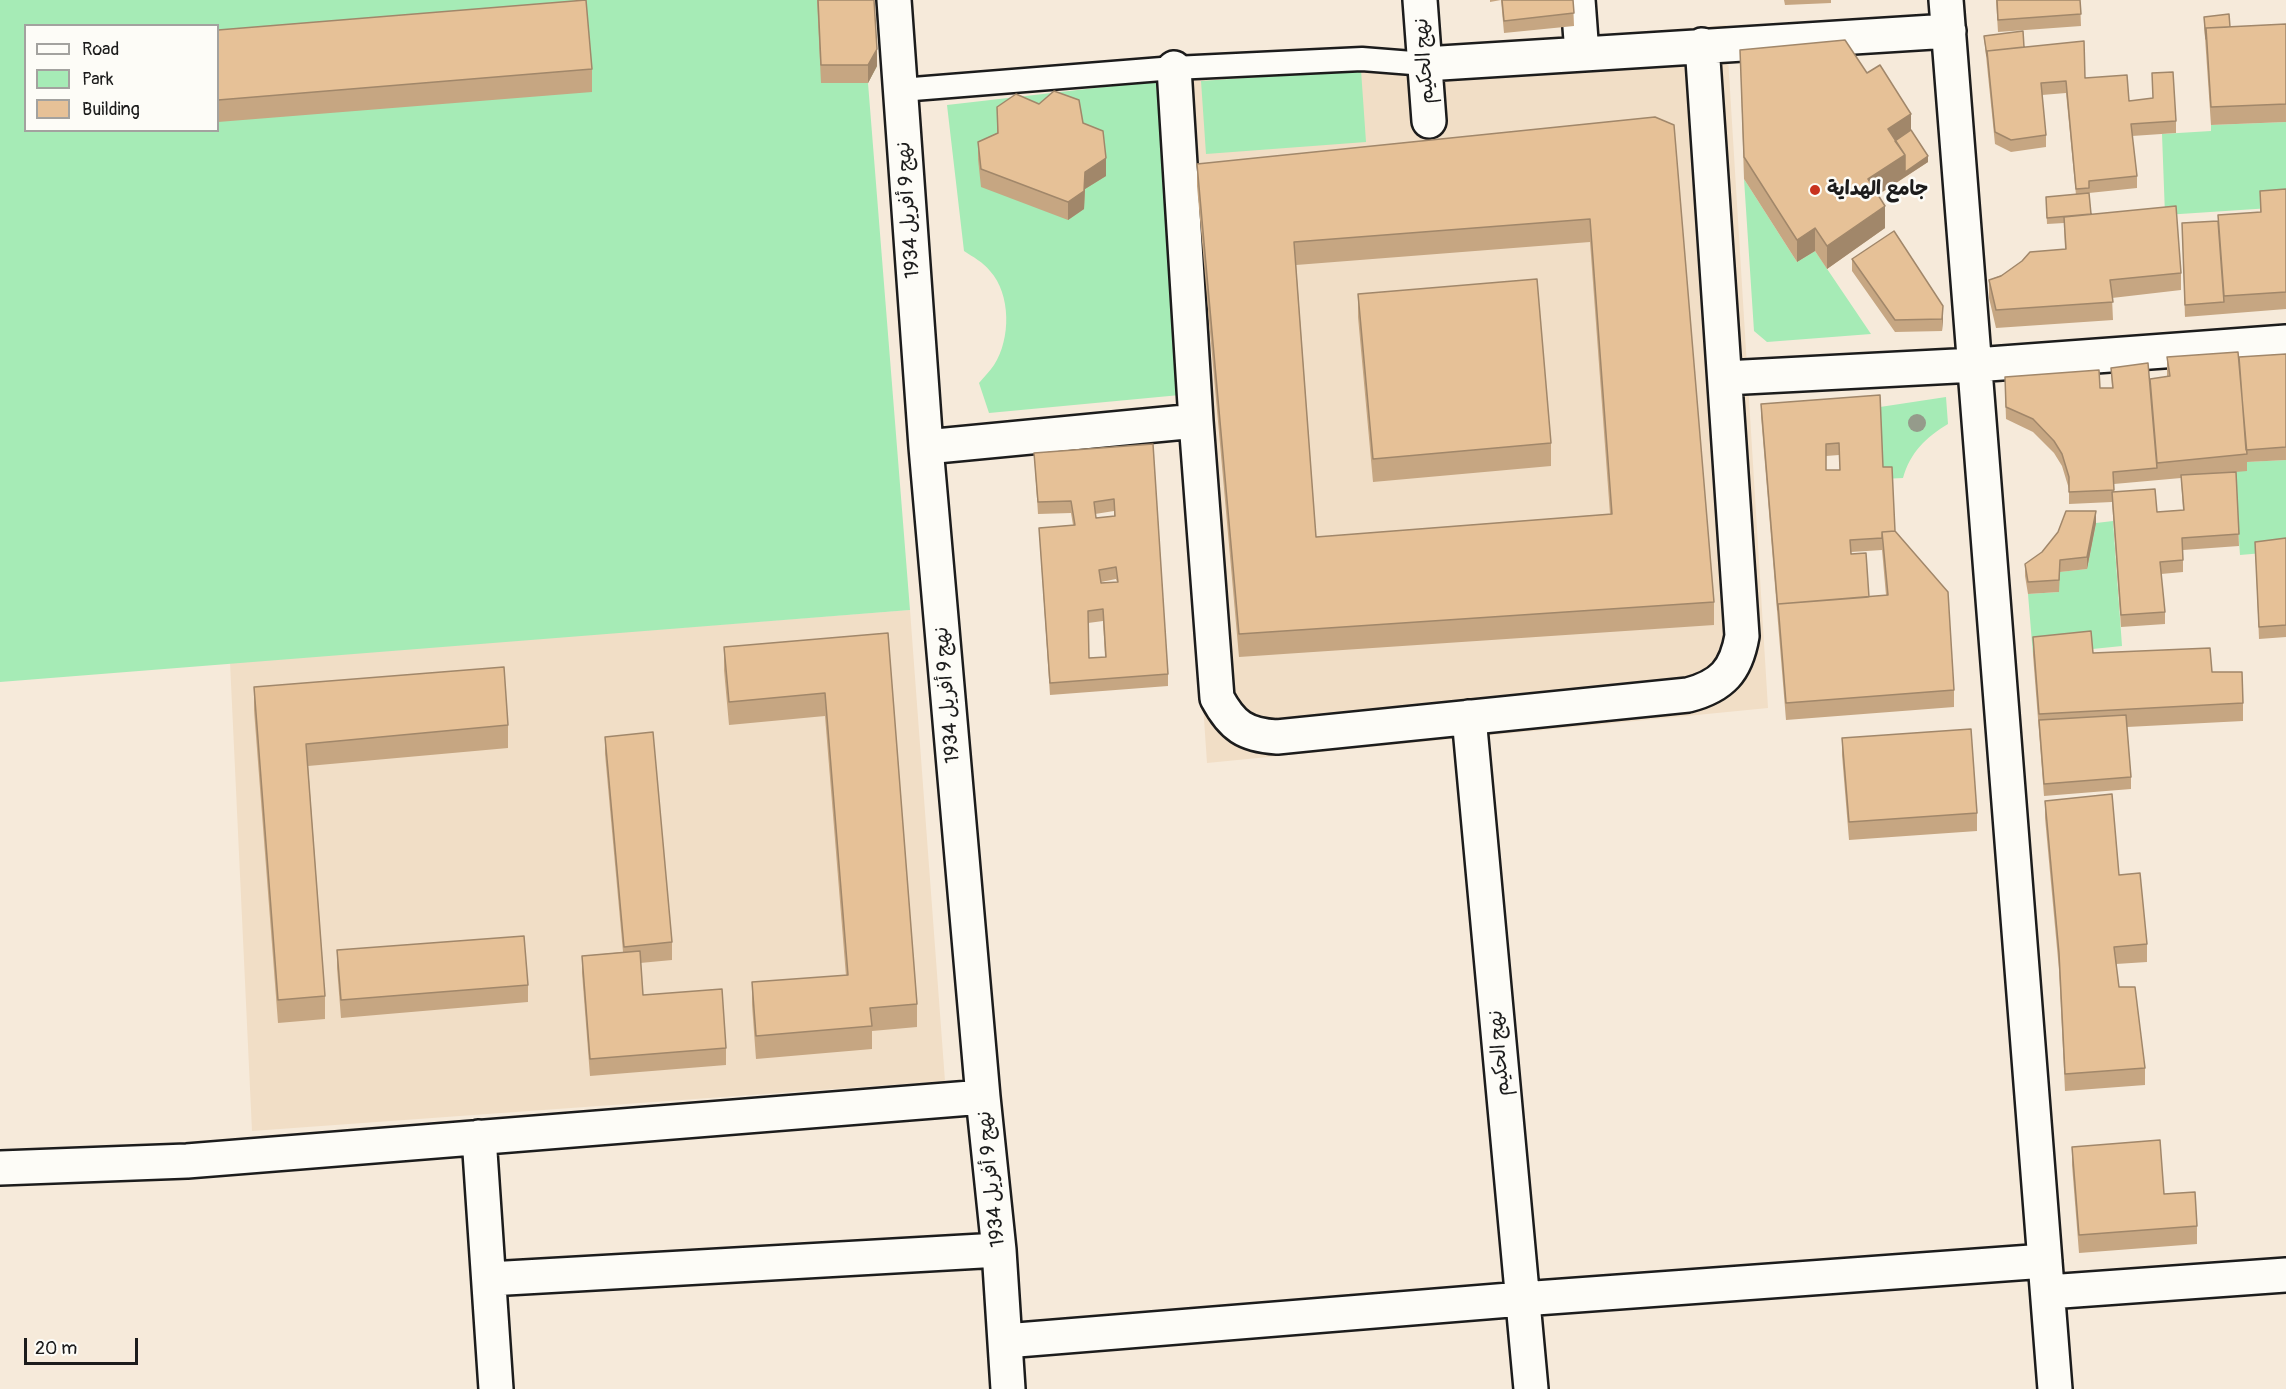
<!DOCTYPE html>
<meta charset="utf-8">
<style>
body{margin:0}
#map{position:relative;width:2286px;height:1389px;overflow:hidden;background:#f6eada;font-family:Pangolin,sans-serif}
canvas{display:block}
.legend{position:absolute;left:24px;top:24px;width:195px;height:108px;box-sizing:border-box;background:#fdfcf7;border:2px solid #a3a29f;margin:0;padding:8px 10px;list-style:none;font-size:18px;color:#1c1c1c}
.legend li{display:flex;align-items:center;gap:12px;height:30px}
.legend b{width:30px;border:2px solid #a3a29f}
.scale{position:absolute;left:24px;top:1338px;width:114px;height:27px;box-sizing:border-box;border:3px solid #1c1c1c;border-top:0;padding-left:8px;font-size:18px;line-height:21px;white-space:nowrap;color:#1c1c1c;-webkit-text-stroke:4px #fdfcf7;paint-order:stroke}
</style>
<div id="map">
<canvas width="2286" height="1389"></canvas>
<ul class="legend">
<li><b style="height:8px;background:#fdfcf7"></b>Road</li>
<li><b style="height:16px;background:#a6ebb6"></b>Park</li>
<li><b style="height:16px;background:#e6c197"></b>Building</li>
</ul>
<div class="scale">20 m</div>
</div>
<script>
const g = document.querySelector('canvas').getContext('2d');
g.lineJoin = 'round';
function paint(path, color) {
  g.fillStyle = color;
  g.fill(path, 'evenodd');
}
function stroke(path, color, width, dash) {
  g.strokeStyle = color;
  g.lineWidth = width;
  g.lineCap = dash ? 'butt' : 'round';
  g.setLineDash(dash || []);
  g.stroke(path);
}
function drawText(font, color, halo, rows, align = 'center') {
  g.font = font + ' Pangolin,"Playpen Sans Arabic",sans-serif';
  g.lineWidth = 5;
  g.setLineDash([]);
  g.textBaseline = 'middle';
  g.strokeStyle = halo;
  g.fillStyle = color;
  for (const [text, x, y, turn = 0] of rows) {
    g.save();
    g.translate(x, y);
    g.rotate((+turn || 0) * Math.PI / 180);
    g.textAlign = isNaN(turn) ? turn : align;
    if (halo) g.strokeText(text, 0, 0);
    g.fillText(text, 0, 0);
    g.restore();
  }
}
const built = new Path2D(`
 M1726,25L1768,708L1207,763L1160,70Z
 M910,610L945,1081L252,1131L230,662Z`);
const green = new Path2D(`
 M0,0H873L877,66L868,83L910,610L0,682ZM26,26H218V130H26Z
 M1361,70L1366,142L1206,154L1201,81Z
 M1156,81L1180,395L989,413L979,383C984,377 990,371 994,365C1011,339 1011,294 990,271C983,262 973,257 964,251L947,105Z
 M2286,122V207L2165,215L2162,134L2211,131V125Z
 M1744,179L1797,262L1815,251L1871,334L1767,342L1754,331Z
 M1946,397L1948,424C1926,437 1910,453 1903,478L1883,479L1880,407Z
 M2286,460V551L2240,555L2234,473L2246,462Z
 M2113,521L2122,646L2033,655L2028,594L2059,592V572L2087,569L2096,523Z`);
const lane = new Path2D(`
 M901,90L1174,68L1362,59L1425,64`);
const street = new Path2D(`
 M894,0L926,447L983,1097L999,1250L1008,1389
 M1420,0L1429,121
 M1578,0L1582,54
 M1946,0L2055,1389
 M1425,64L1949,31
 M1174,68L1196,421L1217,698C1232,726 1245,735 1277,737L1688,695C1722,686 1736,671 1742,636L1702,45
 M1725,378L1975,365L2286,342
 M926,447L1196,421
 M1469,717L1531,1389
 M479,1137L496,1389
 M0,1168L187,1161L983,1097
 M489,1279L999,1250
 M2048,1292L2286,1275
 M1005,1341L1522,1299L2045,1261`);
const trees = [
 [1917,423]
];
const wall = new Path2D(`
 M817,0H874L877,66L868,83H821Z
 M1490,0H1573L1574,26L1504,33L1501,0L1490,2Z
 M1784,0H1831V3L1785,5Z
 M1996,0H2080L2081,26L1998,32Z
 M2204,23L2230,27L2286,24V122L2211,125Z
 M218,30L592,69V92L218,122Z
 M1984,36L2024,47L2129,101L2176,121V133L2132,136L2137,176V188L2089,193L2091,215L2181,273V290L2112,298L2113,320L1996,328L1989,298V280L2065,249L2064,223L2047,224L2046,203L2076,195L2066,93L2042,95L2046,135V147L2011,152L1995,144Z
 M1740,50L1867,73L1911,130L1928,162L1878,195L1885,228L1827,269L1815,251L1797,262L1744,179Z
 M997,107L1083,123L1106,176L1085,189L1084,209L1068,220L981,187L978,159V142L997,133Z
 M1655,117L1714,602V625L1239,657L1197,186V164ZM1590,242L1610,514L1316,537L1296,265Z
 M2286,189V309L2185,317L2182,223L2218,221L2260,212V191Z
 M1852,259L1943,318L1942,331L1895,332L1852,271Z
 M1358,294L1551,443V466L1373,482L1358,317Z
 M2286,354V460L2247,462V471L2236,472L2239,546L2183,550V572L2161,574L2165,612V624L2121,627L2112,502L2069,504V489L2062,466L2054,453L2033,432L2006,419L2005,389L2112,388L2111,368L2150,385L2167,376V357H2239ZM2181,478L2183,510L2157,512L2114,492V484Z
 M1880,395L1883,467L1895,531L1954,690V707L1786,720L1761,416V404ZM1839,455L1840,470H1826V456ZM1882,550L1886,595L1869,597L1851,552Z
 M1153,444L1168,674V686L1050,695L1039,528L1073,525L1071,513L1038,514L1034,453ZM1114,511V516L1096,518L1095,514ZM1116,579L1117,582L1101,583V582ZM1103,621L1105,657L1089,658L1088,623Z
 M2096,523L2087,569L2060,572L2059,592L2028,594L2025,576V564Z
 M2286,538V637L2259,639L2255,542Z
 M888,633L917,1004V1027L872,1031V1049L756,1059L752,1005V982L846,976L825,716L729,725L724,670V647Z
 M2033,637L2093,653L2212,672L2243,703V721L2127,727L2131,777V789L2044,796L2033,655Z
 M254,687L508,725V748L308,766L325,996V1019L278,1023L254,710Z
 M605,737L672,942V960L640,963L643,995L726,1048V1065L590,1076L582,973V956L623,952L605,754Z
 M1842,738L1977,813V831L1849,840L1842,755Z
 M2045,801L2119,875L2147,944V962L2116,964L2119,987L2145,1068V1085L2065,1091L2059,970L2045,818Z
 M337,950L528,985V1002L341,1018L337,968Z
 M2072,1147L2164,1194L2197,1226V1244L2079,1253L2072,1165Z`);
const shadedWall = new Path2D(`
 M877,49V66L868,83V65Z
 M1911,114V136L1890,150L1888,129Z
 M1905,155L1928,156V162L1868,201V179Z
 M1106,158V176L1085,189L1084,209L1068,220V202L1085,172Z
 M1885,206V228L1827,269V246Z
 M1815,228V251L1797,262V240Z
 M1943,306V318L1942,331V319Z
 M2096,511V523L2087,569V557Z`);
const building = new Path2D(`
 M586,0L592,69L218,100V30Z
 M818,0H874L877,49L868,65H821Z
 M1502,0H1573L1574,13L1504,21Z
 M1997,0H2080L2081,14L1998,20Z
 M2229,14L2230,27L2206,28V39L2204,17Z
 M2286,24V104L2211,107L2206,28Z
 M2023,31L2024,47L1987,51V56L1984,36Z
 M1845,40L1867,73L1880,65L1911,114L1888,129L1905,155L1868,179L1885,206L1827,246L1815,228L1797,240L1744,157L1740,50Z
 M2084,41L2085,78L2127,75L2129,101L2153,98L2152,73L2173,72L2176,121L2131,124L2137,176L2089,181V188L2076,189L2066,81L2041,83L2046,135L2011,140L1995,132L1987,51Z
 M1054,91L1079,100L1083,123L1103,131L1106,158L1085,172L1084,191L1068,202L981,169L978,142L998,133L997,107L1016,94L1039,104Z
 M1655,117L1674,125L1714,602L1239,634L1197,164ZM1590,219L1612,514L1316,537L1294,242Z
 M1911,130L1928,156L1905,172V155L1895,141Z
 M2286,189V292L2224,296L2218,215L2261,212L2260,191Z
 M2089,193L2091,214L2047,218L2046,197Z
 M2176,206L2181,273L2110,280L2113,302L1996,310L1989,280L2001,276L2022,261L2030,252L2066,249L2064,217Z
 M2218,221L2224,302L2185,305L2182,223Z
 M1894,231L1943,306L1942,319L1895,320L1852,259Z
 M1537,279L1551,443L1373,459L1358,294Z
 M2238,352L2247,454L2157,463L2150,379L2170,376L2167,357Z
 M2286,354V447L2246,450L2239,357Z
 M2148,363L2157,468L2113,472L2114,490L2069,492V477L2062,454L2054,441L2033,419L2006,407L2005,377L2099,370L2100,388H2113L2111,368Z
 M1880,395L1883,467H1892L1895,531L1882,532V538L1850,540L1851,554L1866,553L1869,597L1778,604V610L1761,404ZM1839,443L1840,470H1826V444Z
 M1153,444L1168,674L1050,683L1039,528L1075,525L1071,501L1038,502L1034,453ZM1114,499L1115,516L1096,518L1094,502ZM1116,567L1118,582L1101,583L1099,570ZM1103,609L1106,657L1089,658L1088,611Z
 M2236,472L2239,534L2182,538L2183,560L2160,562L2165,612L2121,615L2112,492L2155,489L2157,512L2184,510L2181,475Z
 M2066,511H2096L2087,557L2060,560L2059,580L2028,582L2025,564L2042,552L2058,532Z
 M1895,531L1948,592L1954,690L1786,703L1778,604L1888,595L1882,532Z
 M2286,538V625L2259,627L2255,542Z
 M2091,631L2093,653L2210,648L2212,672H2242L2243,703L2039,714L2033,637Z
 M888,633L917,1004L870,1008L872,1026L756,1036L752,982L848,975L825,693L729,702L724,647Z
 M504,667L508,725L306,744L325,996L278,1000L254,687Z
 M2126,715L2131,777L2044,784L2039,720Z
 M1971,729L1977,813L1849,822L1842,738Z
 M653,732L672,942L624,947L605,737Z
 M2112,794L2119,875L2140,873L2147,944L2114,947L2119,987H2135L2145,1068L2065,1074L2059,953L2045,801Z
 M524,936L528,985L341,1000L337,950Z
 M640,951L643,995L722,989L726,1048L590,1059L582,956Z
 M2160,1140L2164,1194L2195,1192L2197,1226L2079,1235L2072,1147Z`);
const markers = [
 [1815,190,6,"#c8321e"]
];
const streetNames = [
 ["نهج الحكيم",1425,61,-94],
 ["نهج 9 أفريل 1934",909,210,-94],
 ["نهج 9 أفريل 1934",948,695,-95],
 ["نهج الحكيم",1500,1053,-95],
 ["نهج 9 أفريل 1934",992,1179,-96]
];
const poiNames = [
 ["جامع الهداية",1827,190]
];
paint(built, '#f1dec6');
paint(green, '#a6ebb6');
stroke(lane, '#1c1c1c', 27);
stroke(street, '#1c1c1c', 38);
stroke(lane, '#fdfcf7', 22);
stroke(street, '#fdfcf7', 33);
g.fillStyle = '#959b8b';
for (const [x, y] of trees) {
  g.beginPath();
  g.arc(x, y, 9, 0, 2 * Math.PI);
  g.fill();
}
paint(wall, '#c6a682');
paint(shadedWall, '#a1876a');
paint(building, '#e6c197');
stroke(building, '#a1876a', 1.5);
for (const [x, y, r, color] of markers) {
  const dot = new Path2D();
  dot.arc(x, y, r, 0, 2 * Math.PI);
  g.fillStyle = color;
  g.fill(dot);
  stroke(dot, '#fdfcf7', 2);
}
drawText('20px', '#1c1c1c', '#fdfcf7', streetNames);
drawText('bold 20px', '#1c1c1c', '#fdfcf7', poiNames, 'left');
</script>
